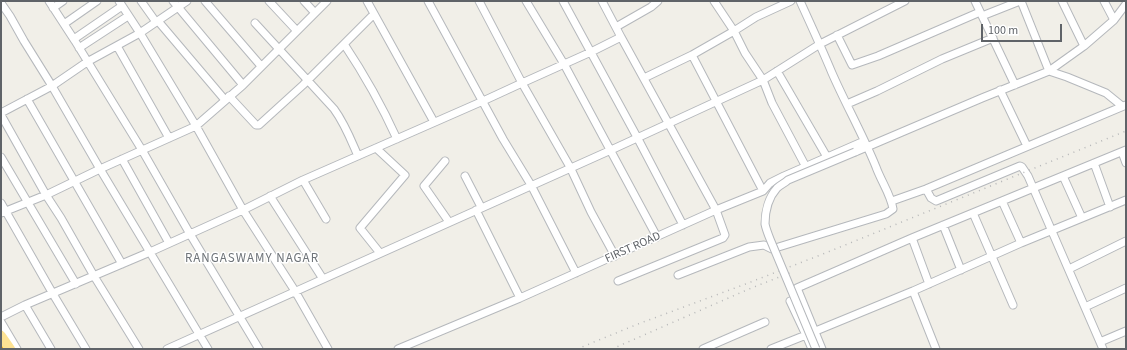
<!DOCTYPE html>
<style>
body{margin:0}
#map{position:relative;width:1127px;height:350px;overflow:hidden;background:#f1efe8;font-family:"Source Sans 3",sans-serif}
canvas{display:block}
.frame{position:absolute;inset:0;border:2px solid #5f6368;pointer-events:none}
.scale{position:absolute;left:981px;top:24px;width:81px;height:18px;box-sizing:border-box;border:2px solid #5f6368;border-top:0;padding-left:5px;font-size:12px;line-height:14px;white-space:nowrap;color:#5f6368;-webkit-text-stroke:3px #fff;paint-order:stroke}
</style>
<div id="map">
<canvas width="1127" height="350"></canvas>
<div class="frame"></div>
<div class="scale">100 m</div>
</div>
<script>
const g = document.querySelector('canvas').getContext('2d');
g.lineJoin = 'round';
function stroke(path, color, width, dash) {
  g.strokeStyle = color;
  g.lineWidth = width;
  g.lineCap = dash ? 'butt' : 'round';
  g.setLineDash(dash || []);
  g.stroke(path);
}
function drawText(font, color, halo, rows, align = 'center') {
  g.font = font + ' "Source Sans 3",sans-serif';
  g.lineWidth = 3;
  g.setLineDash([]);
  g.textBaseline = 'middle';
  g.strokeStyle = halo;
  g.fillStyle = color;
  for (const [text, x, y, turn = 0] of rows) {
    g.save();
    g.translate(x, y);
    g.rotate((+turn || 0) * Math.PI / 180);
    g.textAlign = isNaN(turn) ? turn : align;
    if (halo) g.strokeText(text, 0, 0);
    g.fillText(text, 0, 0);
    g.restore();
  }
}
const minor = new Path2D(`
 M49,1L75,41L142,150L190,234L259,349
 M119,1L140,33L196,126L243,210L295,291L328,349
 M141,1L156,22
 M173,1L243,85
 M205,1L261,66
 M269,1L297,31
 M304,1L315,13
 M367,1L434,122
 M428,1L503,139L531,185L576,273
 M479,1L522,83L570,167L591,212L615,256
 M526,1L564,64L657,237
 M563,1L637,137L683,225
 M602,1L621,37
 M791,1L756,17L734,31L745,53L763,80L772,103L806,167
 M975,1L1015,85
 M1021,1L1049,71L1067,77L1106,93L1122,106
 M1062,1L1084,46
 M1104,1L1114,20
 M1,3L10,16L24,41L52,86L100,169L208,349
 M53,8L63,1
 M982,16L1020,1
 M158,21L225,100
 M255,23L334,109C345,124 351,140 358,156
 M64,24L97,1
 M616,27L651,7L658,1
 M837,35L852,65L878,56L980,12
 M74,39L122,6
 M344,44C364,74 382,106 397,139
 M117,46L169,138
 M79,48L128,16
 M692,55L763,191
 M777,71L827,157
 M644,78L692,55L734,31L714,1
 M1000,90L1027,146
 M229,96L256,125H259L303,85L374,14
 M27,99L122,264
 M847,104L877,91L942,59L993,38
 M1,113L52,86L87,62L140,33L187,1
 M1,115L46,195L61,218L94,276L139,349
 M376,148L405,175L360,228L380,253
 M855,152L982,98L1049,71L1084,46L1114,20L1126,4
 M1122,152L1126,163
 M1,157L76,284
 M122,159L169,243
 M445,161L424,186L449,222
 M1094,163L1110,207
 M465,176L481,207
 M1063,176L1082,218
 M303,180L326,219
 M926,189L931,198L936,201L1020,166L1022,167L1028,176L1103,349
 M270,196L323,279
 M892,201L926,189L1126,105
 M1002,201L1021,243
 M1,203L53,294L86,349
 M476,210L520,298
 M1,213L46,195L100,169L196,126L243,85L327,1
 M973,213L1013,305
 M943,225L961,270
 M912,238L929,284
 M1069,269L1126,241
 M678,275L749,247L764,245L772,249L886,214L893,209C891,195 881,181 876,167C863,135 846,105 832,73C822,49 811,25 800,1
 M913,291L936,349
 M790,301L806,335L913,291L1021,243L1126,200
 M25,305L51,349
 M1085,307L1126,288
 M1,317L25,305L150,252L243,210L303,180L483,101L522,83L591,52L621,37L716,210L725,235L723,238L618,281
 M1,322L17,349
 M1100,342L1126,331
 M167,349L611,150L763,80L820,44L905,1
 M398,349L520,298L716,210L763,191L770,183L784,176L864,141
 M703,349L765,322
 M771,349L806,335L812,349
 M822,349L797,288L912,238L1126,150`);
const highway = new Path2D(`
 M1,336L10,349`);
const rail = new Path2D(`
 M577,349L638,324L743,285L823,254L1126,131
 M612,349L749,289L792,272`);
const minorBridge = new Path2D(`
 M816,349L770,239C768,234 766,229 765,224C765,211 769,197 777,188C780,185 785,183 788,180L855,152`);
const streetNames = [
 ["FIRST ROAD",633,248,-24]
];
const neighbourhoodNames = [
 ["RANGASWAMY NAGAR",252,259]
];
stroke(minor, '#b5b8bc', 9);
stroke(highway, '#f9ab00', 12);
stroke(minor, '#fff', 7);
stroke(highway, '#fde293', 10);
stroke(rail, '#b6b7b8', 1.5, [1, 5]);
stroke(minorBridge, '#b5b8bc', 9, []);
stroke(minorBridge, '#fff', 7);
drawText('12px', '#5f6368', '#fff', streetNames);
g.letterSpacing = '1px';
drawText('13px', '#70757a', '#fff', neighbourhoodNames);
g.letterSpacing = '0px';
</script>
